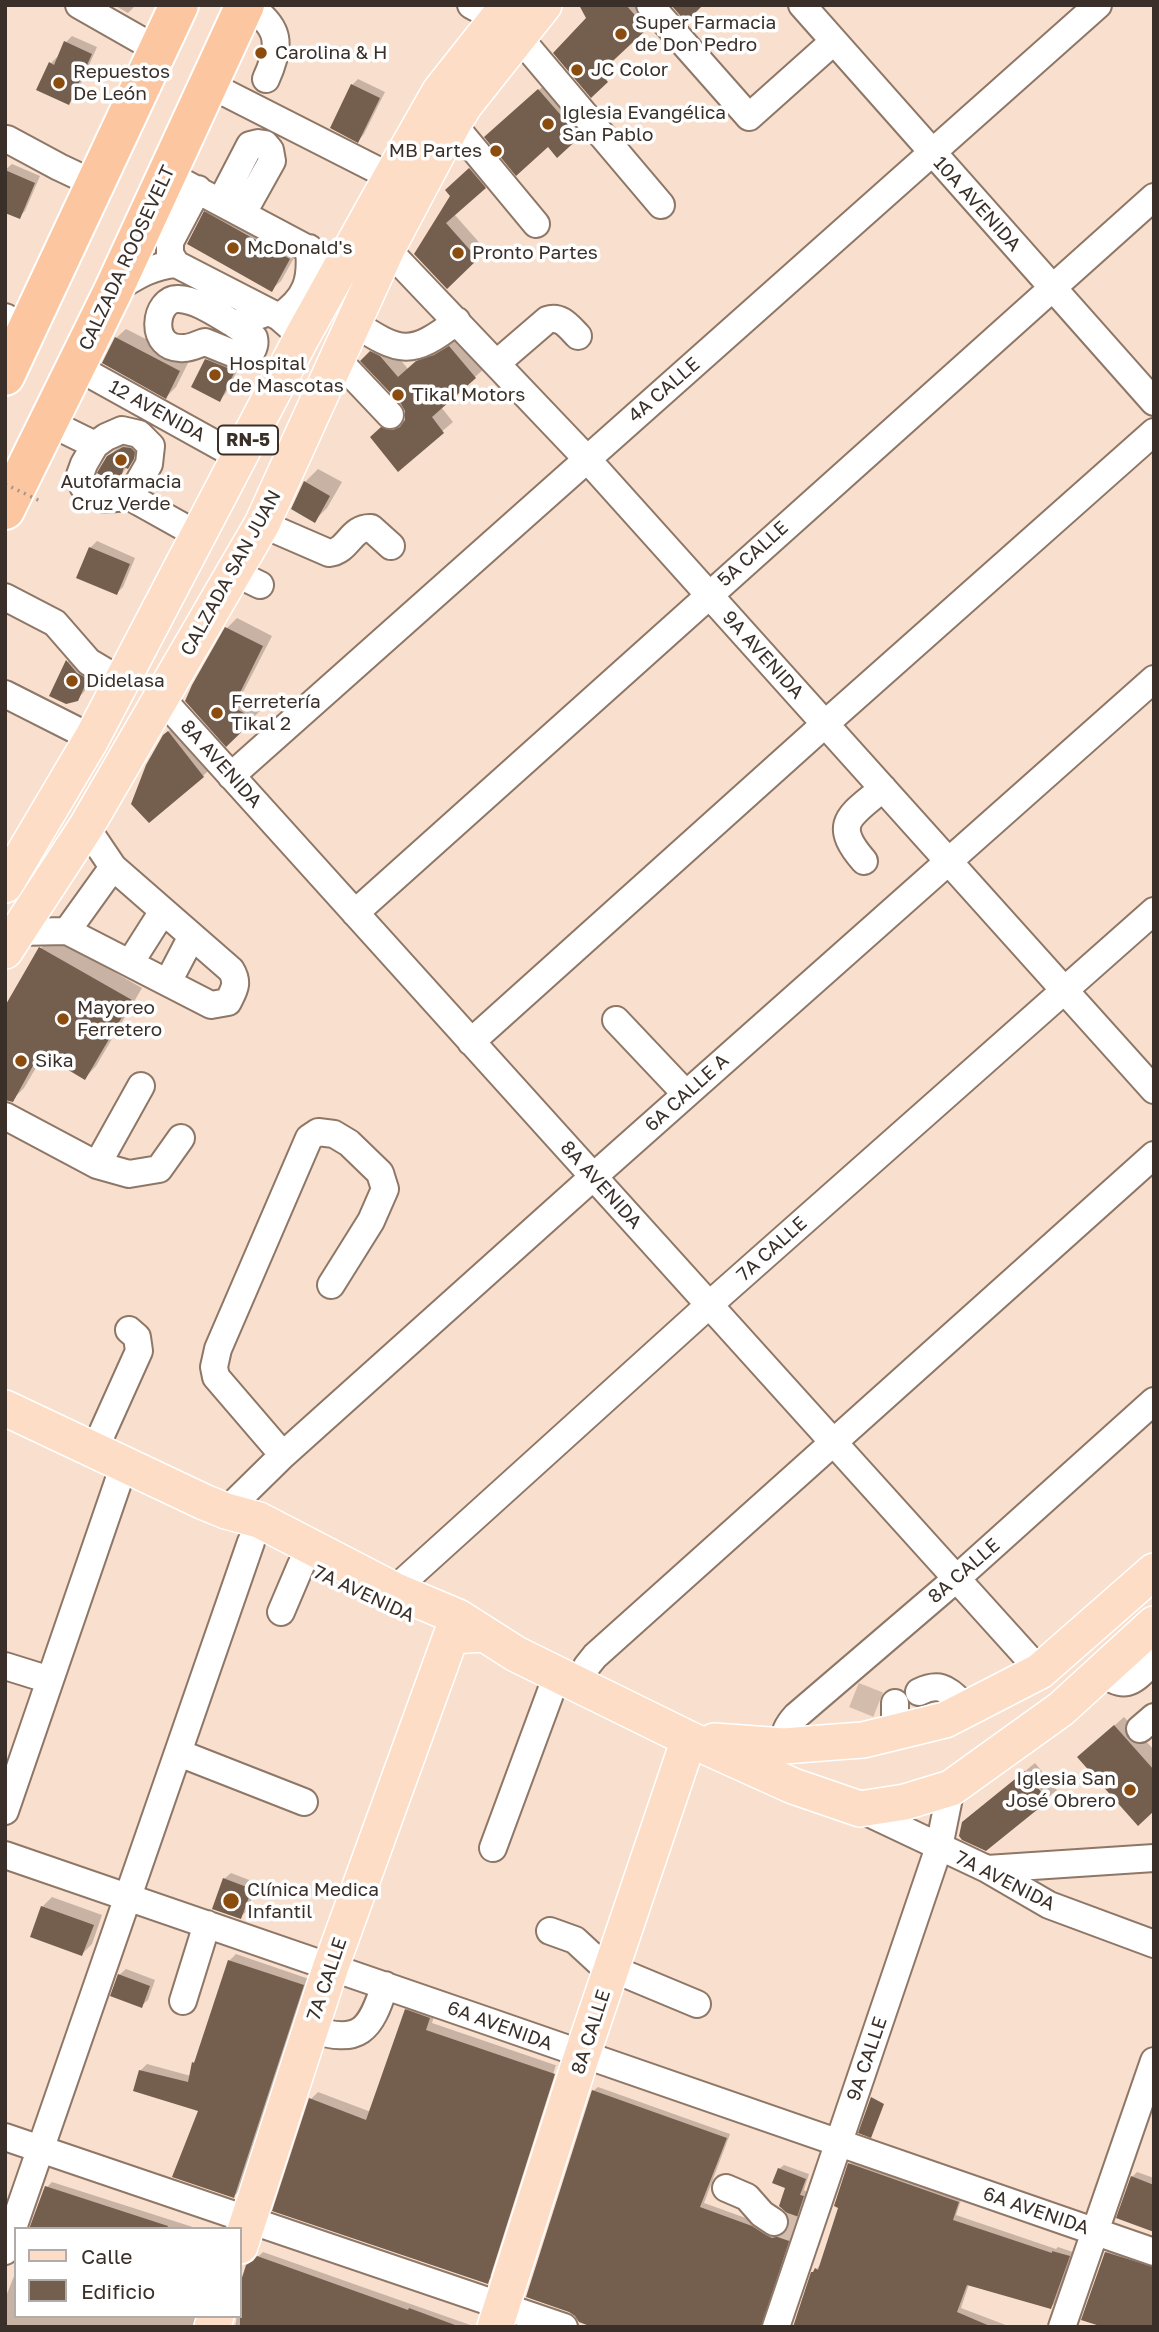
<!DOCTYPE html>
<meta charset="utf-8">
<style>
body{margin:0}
#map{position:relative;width:1159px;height:2332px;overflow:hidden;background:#f9dfcd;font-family:"Golos Text",sans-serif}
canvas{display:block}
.frame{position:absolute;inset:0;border:7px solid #3a3029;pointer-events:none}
.legend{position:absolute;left:14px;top:2227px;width:228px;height:91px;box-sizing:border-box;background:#fff;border:2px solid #b0aca9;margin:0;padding:9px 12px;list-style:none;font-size:21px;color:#3a3029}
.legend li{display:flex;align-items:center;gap:14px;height:35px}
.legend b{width:35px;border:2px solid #b0aca9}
</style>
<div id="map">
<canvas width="1159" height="2332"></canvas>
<div class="frame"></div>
<ul class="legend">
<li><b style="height:9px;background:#fdddc6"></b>Calle</li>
<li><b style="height:19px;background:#745e4e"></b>Edificio</li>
</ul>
</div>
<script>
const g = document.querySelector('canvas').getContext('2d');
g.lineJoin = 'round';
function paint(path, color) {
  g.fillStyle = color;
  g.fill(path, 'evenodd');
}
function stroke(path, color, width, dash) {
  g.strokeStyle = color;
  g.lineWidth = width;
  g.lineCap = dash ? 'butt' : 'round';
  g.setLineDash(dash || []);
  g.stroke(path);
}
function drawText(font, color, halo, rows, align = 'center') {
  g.font = font + ' "Golos Text",sans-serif';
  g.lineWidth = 7;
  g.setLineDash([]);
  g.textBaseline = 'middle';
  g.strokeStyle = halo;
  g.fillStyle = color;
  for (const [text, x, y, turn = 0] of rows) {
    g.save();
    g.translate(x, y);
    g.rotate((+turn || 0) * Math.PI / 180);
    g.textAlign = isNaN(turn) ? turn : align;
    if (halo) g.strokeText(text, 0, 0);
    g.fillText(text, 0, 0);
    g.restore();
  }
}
const shadow = new Path2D(`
 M114,5H136L128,13Z
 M585,5H641L654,20L606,64L614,73L591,95L588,19Z
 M72,36L97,47L75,97L69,103L51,63L57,57L59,58L66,42Z
 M358,79L385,92L364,134L358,141L352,85Z
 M547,83L587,129L579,136L548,145L494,129Z
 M478,161L493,179L454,214L485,249L447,287L416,254L452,196L455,182Z
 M12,164L40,176L25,211L19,217L5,170Z
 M215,203L299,249L281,281L271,290L205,213Z
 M126,329L189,361L176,387L166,397L116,338Z
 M459,338L485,368L441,407L453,422L398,469L382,427L392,419L407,420V410L363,361L381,342L390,347L408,369L428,352L445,346Z
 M213,354L240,365L226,393L220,400L207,360Z
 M131,441L139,451L121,475L116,473L110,480L108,457L115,450Z
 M318,469L342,482L327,508L314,521L305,482Z
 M97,541L135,558L123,587L117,593L78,577L90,548Z
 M237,618L272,636L241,696L263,708L226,744L227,628Z
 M73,655L93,673L84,692L77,699L52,695L68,661Z
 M178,722L216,763L203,776L164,736Z
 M53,937L142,988L96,1066L85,1078L44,1054L24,1088L12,1100L41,948Z
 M1124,1717L1154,1750V1809L1089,1748Z
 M1035,1763L1057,1790L986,1849L964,1822Z
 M231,1873L257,1883L247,1911L240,1917L224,1879Z
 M52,1897L102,1915L92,1944L82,1954L42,1907Z
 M236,1954L309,1979L240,2190L234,2196L200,2110L140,2071L147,2064L191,2076L193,2063L197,2059L229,1961Z
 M126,1969L155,1980L148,2000L141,2006L119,1975Z
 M414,2003L436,2010L432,2023L558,2066L556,2065L488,2276H492L559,2067H561L494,2275L487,2282L311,2099L318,2092L371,2112L406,2010Z
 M598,2087L730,2134L704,2203L757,2222L778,2234L786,2233L791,2224L787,2187L779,2169L784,2165L809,2174L804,2190L807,2192L765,2316V2327H597L593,2091Z
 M854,2160L962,2197L956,2215L1056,2249L1058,2247L1073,2252L1055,2303L1051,2307L969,2284L961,2308L1011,2327H795L813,2273L821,2264L840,2207L850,2164Z
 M1137,2172L1154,2178V2230L1132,2177Z
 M52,2182L199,2229H31L47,2187Z
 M1111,2248L1154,2262V2327L1106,2253Z
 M263,2252L476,2327H235L237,2316H240V2289L248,2266Z
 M16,2271V2316H197V2325L196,2327H5V2299Z`);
const building = new Path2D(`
 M579,5H626L647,29L600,73L608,82L591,98L553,53L586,18Z
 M671,5H703L686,22Z
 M64,41L92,54L69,105L36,90L49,62L54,65Z
 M351,84L380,98L358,143L330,128Z
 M538,89L580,137L557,158L548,147L516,176L484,137Z
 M469,168L486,188L446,223L478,259L447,289L414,254L450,196L445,190Z
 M5,170L35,183L20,219L5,213Z
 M204,211L290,259L272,292L187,244Z
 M115,337L180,371L166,399L102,363Z
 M449,346L476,378L432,417L444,433L398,472L370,437L381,427L393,430L400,427L405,420V411L401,404L360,361L370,351L380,356L398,377L416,361L434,355Z
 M205,359L235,371L220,402L191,387Z
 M123,447L131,448L135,452L134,459L128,469L124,467L121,477L114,475L110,482L97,473L98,471L107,456Z
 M304,481L330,496L315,523L291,509Z
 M89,547L130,564L117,595L76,578Z
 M225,627L263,646L233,707L255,719L226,747L185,701L192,685Z
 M66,660L77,673L88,679L78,701L66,704L49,696Z
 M168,731L204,777L149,823L131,804L146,765L163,735Z
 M39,947L132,1000L85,1080L40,1053L13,1102L5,1100V1006Z
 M1114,1725L1154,1770V1811L1138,1826L1077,1757Z
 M1025,1771L1048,1801L986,1851L962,1840L959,1836L962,1822Z
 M223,1878L252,1889L241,1919L212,1909Z
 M41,1906L94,1925L82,1956L30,1937Z
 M228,1960L304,1985L234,2198L172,2177L198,2111L133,2091L139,2070L188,2082L192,2062L194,2063Z
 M118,1974L150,1986L142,2008L110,1996Z
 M405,2009L430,2018L426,2030L555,2074L488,2284L272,2211L309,2098L366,2120Z
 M592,2090L727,2138L700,2207L752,2226L766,2235L772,2238L780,2236L787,2231L790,2224L788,2214L779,2206L785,2188L772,2183L778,2168L806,2179L800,2195L804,2196L761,2327H592L579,2322L575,2316L569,2312L526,2297Z
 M871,2097L884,2104L871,2138L858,2133Z
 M848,2163L959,2202L953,2220L1052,2253V2251L1070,2256L1051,2309L967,2285L957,2312L992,2327H793L811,2272H813L815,2268L818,2270L838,2208L834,2206Z
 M1131,2176L1154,2185V2232L1116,2218Z
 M45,2186L168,2226L167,2229H29Z
 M1105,2252L1154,2267V2327H1103L1081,2320Z
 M257,2256L408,2310L409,2308L455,2325V2327H240V2284L246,2265L253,2261Z`);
const minorTunnel = new Path2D(`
 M854,1695L879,1705
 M774,2222L797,2230`);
const minor = new Path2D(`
 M79,5L158,50
 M247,5C280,26 282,44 266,79
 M471,5L497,19
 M650,5L749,117L833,42
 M802,5L1154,402
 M518,36L661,205
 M208,84L391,177
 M453,124L536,224
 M7,139L59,167L95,184
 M167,174L342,267
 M221,201L250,145L258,143L265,144L270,150L272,161L243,213
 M373,243L387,249L586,458L1154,1090
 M176,264L170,254V242L198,189
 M114,290C135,277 151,266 176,264L279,317L302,337
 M5,317L27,329
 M279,317C307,298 312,280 309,248
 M354,323C400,353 411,357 457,321
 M234,324L254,338C256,346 251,357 242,357L205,342C198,344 191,348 184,348C147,351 154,297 179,299C198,300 218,315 234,324L269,312
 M337,359L390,415
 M497,363L547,320C561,315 569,327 578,336
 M75,366L239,457
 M48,422L95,445
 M130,497L149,464L151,446L139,434L122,430L106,437L95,445L84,464L80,475L83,486L93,495L104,499L130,497L198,535
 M262,524L329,553C349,551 350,527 371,528L391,546
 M233,572L260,585
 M5,597L55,623L89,662L123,682
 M5,694L92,738
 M162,699L1040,1671
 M231,776L1098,5
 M864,861C830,822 852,815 883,788
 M355,913L1154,197
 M67,931L113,867
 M18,932L67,931L211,1005L228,1002C234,990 239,983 231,970L113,867L86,827
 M130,963L163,911
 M168,982L192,936
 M616,1020L686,1094
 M471,1042L825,724L1154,432
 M5,1116L97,1165L129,1174L159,1169L181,1138
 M97,1165L141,1086
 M94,1451L139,1351L137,1337L129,1330
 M283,1455L216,1377L214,1367L218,1349L309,1138L318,1132L334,1134L349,1143L380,1173L385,1189L371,1221L331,1285
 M226,1511L283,1455L593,1177L1154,679
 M394,1590L709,1305L1154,911
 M281,1612L301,1565
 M5,1666L50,1680
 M1101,1671C1126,1693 1134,1680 1154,1661
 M578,1685L587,1666L595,1656L1154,1155
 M919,1692C944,1680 949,1693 968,1708
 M895,1703V1733
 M1140,1729L1154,1717
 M784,1746C784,1732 787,1726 796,1716L956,1579L1154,1401
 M179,1753L304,1802
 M860,1809L987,1869L1049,1905L1154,1944
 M5,1811L124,1465
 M493,1848L557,1675
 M5,1855C389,1985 770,2121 1154,2252
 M987,1869L1154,1858
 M550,1931L575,1940L601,1964L697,2004
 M183,2001L207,1924
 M310,2029C360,2045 370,2031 385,1985
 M5,2137L564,2327
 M726,2188L747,2197L762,2214L774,2222
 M5,2251L251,1542
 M776,2327L939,1847L951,1788
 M1062,2327L1154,2061`);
const major = new Path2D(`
 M5,885L92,738L302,337L391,177L440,91L508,5
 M5,951L86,827L262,524L387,249L453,124L464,106L544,5
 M5,1408L204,1502L226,1511L259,1520L394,1590L458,1617L516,1654L689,1739L793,1786L860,1809L905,1802L951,1788L1061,1709L1154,1624
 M714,1741L784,1746L835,1742L863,1740L945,1720L1040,1671L1154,1571
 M240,2246L331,1966L451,1636L484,1634
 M212,2327L216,2316
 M495,2327L582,2055L689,1739`);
const highway = new Path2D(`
 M5,376L179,5
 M5,510L113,291L245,5`);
const pathBridge = new Path2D(`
 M5,484L40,501`);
const markers = [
 [621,34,7,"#8b4c10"],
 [261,53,7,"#8b4c10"],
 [577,70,7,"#8b4c10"],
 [59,83,7,"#8b4c10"],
 [548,124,7,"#8b4c10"],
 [496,151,7,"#8b4c10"],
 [233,248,7,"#8b4c10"],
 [458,253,7,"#8b4c10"],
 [215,375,7,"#8b4c10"],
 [398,395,7,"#8b4c10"],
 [121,460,7,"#8b4c10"],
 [72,681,7,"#8b4c10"],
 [217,713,7,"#8b4c10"],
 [63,1019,7,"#8b4c10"],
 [21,1061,7,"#8b4c10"],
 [1130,1790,7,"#8b4c10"],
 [231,1901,9,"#8b4c10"]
];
const shields = [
 [248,440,60]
];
const shieldNames = [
 ["RN-5",248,440]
];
const poiNames = [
 ["Super Farmacia",635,23],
 ["de Don Pedro",635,45],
 ["Carolina & H",275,53],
 ["JC Color",591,70],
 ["Repuestos",73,72],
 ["De León",73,94],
 ["Iglesia Evangélica",562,113],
 ["San Pablo",562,135],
 ["MB Partes",482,151,"right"],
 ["McDonald's",247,248],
 ["Pronto Partes",472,253],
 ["Hospital",229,364],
 ["de Mascotas",229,386],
 ["Tikal Motors",412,395],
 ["Autofarmacia",121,482,"center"],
 ["Cruz Verde",121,504,"center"],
 ["Didelasa",86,681],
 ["Ferretería",231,702],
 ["Tikal 2",231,724],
 ["Mayoreo",77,1008],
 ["Ferretero",77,1030],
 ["Sika",35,1061],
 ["Iglesia San",1116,1779,"right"],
 ["José Obrero",1116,1801,"right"],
 ["Clínica Medica",247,1890],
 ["Infantil",247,1912]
];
const streetNames = [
 ["10A AVENIDA",977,204,48],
 ["CALZADA ROOSEVELT",127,258,-65],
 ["4A CALLE",664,390,-41],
 ["12 AVENIDA",157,411,29],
 ["5A CALLE",753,554,-42],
 ["CALZADA SAN JUAN",231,573,-61],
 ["9A AVENIDA",763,655,48],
 ["8A AVENIDA",221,764,48],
 ["6A CALLE A",687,1093,-42],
 ["8A AVENIDA",601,1185,48],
 ["7A CALLE",772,1249,-42],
 ["8A CALLE",964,1571,-41],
 ["7A AVENIDA",364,1594,25],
 ["7A AVENIDA",1005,1881,27],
 ["7A CALLE",327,1979,-71],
 ["6A AVENIDA",500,2026,20],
 ["8A CALLE",591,2032,-72],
 ["9A CALLE",867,2059,-71],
 ["6A AVENIDA",1036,2211,19]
];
paint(shadow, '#0003');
paint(building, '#745e4e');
stroke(minorTunnel, '#d3bcac', 26, [26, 13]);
stroke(minor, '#8e7767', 30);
stroke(major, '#fff', 38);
stroke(highway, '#fff', 42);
stroke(minor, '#fff', 26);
stroke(major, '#fdddc6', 35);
stroke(highway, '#fbc6a0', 38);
stroke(pathBridge, '#aa9789', 3.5, [2, 5]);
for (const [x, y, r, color] of markers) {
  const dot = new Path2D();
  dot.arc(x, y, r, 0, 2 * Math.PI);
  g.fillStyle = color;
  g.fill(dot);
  stroke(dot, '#fff', 2.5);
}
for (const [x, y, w] of shields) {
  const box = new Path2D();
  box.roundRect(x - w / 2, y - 14.5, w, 29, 5);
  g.fillStyle = '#fff';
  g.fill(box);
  stroke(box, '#3a3029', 2);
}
drawText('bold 18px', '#3a3029', null, shieldNames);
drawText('19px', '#3a3029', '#fff', poiNames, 'left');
drawText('19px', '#3a3029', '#fff', streetNames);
</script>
